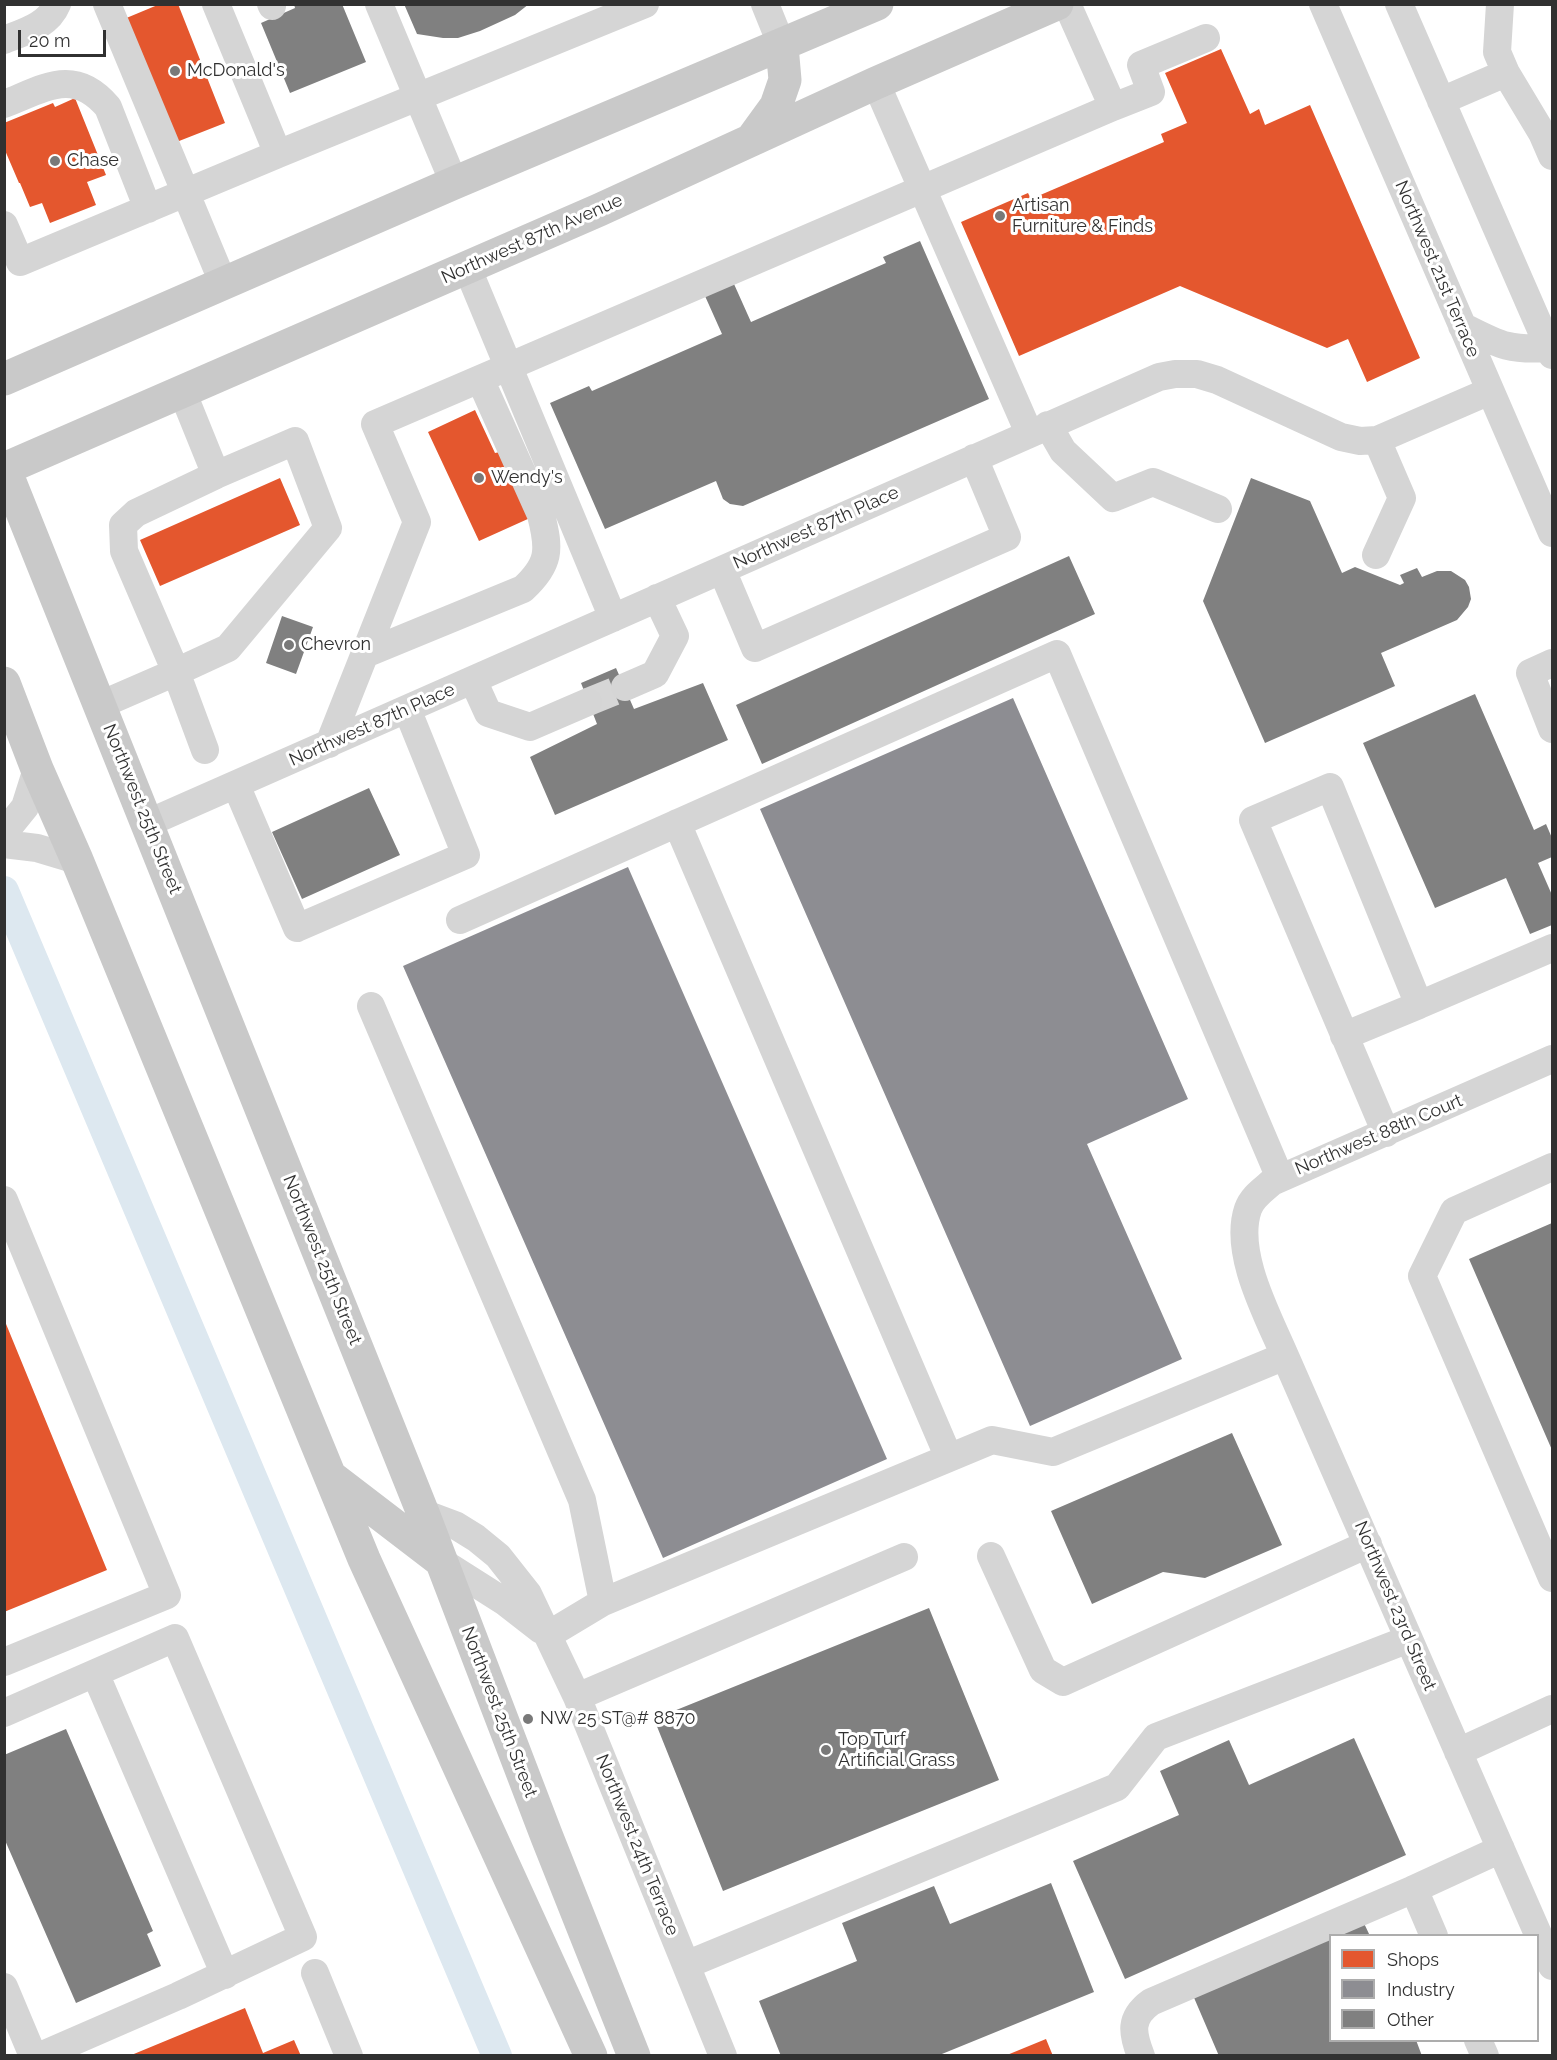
<!DOCTYPE html>
<style>
body{margin:0}
#map{position:relative;width:1557px;height:2060px;overflow:hidden;background:#fff;font-family:Raleway,sans-serif}
canvas{display:block}
.frame{position:absolute;inset:0;border:6px solid #313131;pointer-events:none}
.legend{position:absolute;left:1329px;top:1934px;width:210px;height:108px;box-sizing:border-box;background:#fff;border:2px solid #adadad;margin:0;padding:8px 10px;list-style:none;font-size:18px;color:#313131}
.legend li{display:flex;align-items:center;gap:12px;height:30px}
.legend b{width:30px;border:2px solid #adadad}
.scale{position:absolute;left:18px;top:30px;width:88px;height:27px;box-sizing:border-box;border:3px solid #313131;border-top:0;padding-left:8px;font-size:18px;line-height:21px;white-space:nowrap;color:#313131;-webkit-text-stroke:4px #fff;paint-order:stroke}
</style>
<div id="map">
<canvas width="1557" height="2060"></canvas>
<div class="frame"></div>
<ul class="legend">
<li><b style="height:16px;background:#e4572e"></b>Shops</li>
<li><b style="height:16px;background:#8d8d92"></b>Industry</li>
<li><b style="height:16px;background:#808080"></b>Other</li>
</ul>
<div class="scale">20 m</div>
</div>
<script>
const g = document.querySelector('canvas').getContext('2d');
g.lineJoin = 'round';
function paint(path, color) {
  g.fillStyle = color;
  g.fill(path, 'evenodd');
}
function stroke(path, color, width, dash) {
  g.strokeStyle = color;
  g.lineWidth = width;
  g.lineCap = dash ? 'butt' : 'round';
  g.setLineDash(dash || []);
  g.stroke(path);
}
function drawText(font, color, halo, rows, align = 'center') {
  g.font = font + ' Raleway,sans-serif';
  g.lineWidth = 6;
  g.setLineDash([]);
  g.textBaseline = 'middle';
  g.strokeStyle = halo;
  g.fillStyle = color;
  for (const [text, x, y, turn = 0] of rows) {
    g.save();
    g.translate(x, y);
    g.rotate((+turn || 0) * Math.PI / 180);
    g.textAlign = isNaN(turn) ? turn : align;
    if (halo) g.strokeText(text, 0, 0);
    g.fillText(text, 0, 0);
    g.restore();
  }
}
const shops = new Path2D(`
 M160,4H178L225,123L174,143L124,19Z
 M1221,49L1250,114L1259,109L1265,125L1310,105L1420,358L1367,382L1348,339L1327,348L1180,286L1019,356L961,222L1028,193L1031,199L1164,142L1161,134L1187,123L1165,73Z
 M75,98L106,175L87,182L96,205L50,223L42,203L30,207L20,183H19L4,148V123L53,103L55,107Z
 M475,410L495,453L500,452L530,518L479,541L428,432Z
 M280,478L300,525L160,586L140,540Z
 M4,1319L107,1570L4,1612Z
 M245,2008L263,2053L294,2040L301,2056H129Z
 M1046,2039L1053,2056H1007V2055Z`);
const industry = new Path2D(`
 M1013,698L1188,1099L1087,1144L1182,1359L1030,1426L760,809Z
 M628,867L887,1459L663,1558L403,966Z`);
const canal = new Path2D(`
 M4,891L497,2056`);
const building = new Path2D(`
 M294,4H342L366,62L290,93L261,23L295,8Z
 M404,4H529L515,15L480,31L458,38H443L417,34Z
 M920,241L989,399L743,506L730,504L723,499L716,481L605,529L550,403L589,386L592,391L722,334L705,296L734,284L751,322L886,263L883,257Z
 M1251,478L1310,501L1342,573L1355,567L1400,585L1404,583L1400,575L1417,568L1422,577L1437,571H1451L1465,580L1469,587L1471,599L1468,607L1457,620L1381,653L1395,686L1265,743L1203,601Z
 M1069,556L1095,614L762,764L736,705Z
 M282,616L313,627L296,674L266,663Z
 M616,668L634,709L703,683L728,740L555,815L530,757L597,724L581,683Z
 M1475,694L1534,830L1546,824L1552,838V857L1538,863L1552,895V925L1530,934L1506,878L1435,908L1363,743Z
 M369,788L400,855L302,899L272,832Z
 M1552,1223V1450L1469,1259Z
 M1232,1433L1282,1545L1205,1578L1163,1572L1092,1604L1051,1511Z
 M929,1608L999,1780L723,1891L654,1719Z
 M66,1729L153,1931L147,1934L161,1966L76,2003L4,1838V1755Z
 M1354,1738L1406,1855L1125,1979L1073,1861L1179,1815L1160,1771L1229,1740L1249,1785Z
 M1051,1883L1094,1992L937,2056H781L759,2001L857,1961L842,1923L934,1886L950,1924Z
 M1362,1919L1370,1936H1330V2040H1416L1422,2056H1219L1192,1993Z`);
const minorTunnel = new Path2D(`
 M588,702L625,687`);
const minor = new Path2D(`
 M107,4L224,285
 M271,4L272,6
 M379,4L454,183
 M765,4L782,46
 M1323,4L1552,533
 M1399,4L1552,355
 M1500,4L1497,52L1506,73L1542,133L1552,156
 M4,40C24,32 48,26 57,4
 M876,83L1029,433
 M1441,101L1506,73
 M4,104C45,88 74,67 108,107L148,209
 M1113,107L1151,92L1141,65L1206,38
 M278,154L645,4
 M4,225L20,262L278,154L216,4
 M467,267L613,618
 M1462,326C1498,344 1508,351 1549,348
 M1048,425L1063,451L1113,498L1153,482L1218,509
 M1376,555L1402,498L1377,440
 M722,570L755,648L1007,537L974,458
 M365,654L523,589C550,564 550,550 541,515L480,379
 M1552,663L1530,673L1552,729
 M473,680L488,713L530,727L588,702
 M625,687L655,674L675,636L657,598
 M100,705L176,672L124,551L123,525L136,513L216,475L182,391
 M329,744L417,522L375,424L1113,107L1067,4
 M205,750L176,672L228,648L328,528L295,441L216,475
 M236,785L297,928L466,855L407,709
 M148,823L1159,377L1175,374H1197L1217,380L1341,437L1360,441L1377,440L1490,391
 M677,823L949,1458
 M4,833L25,807L37,769
 M4,844L37,848L77,860
 M460,920L1057,654L1280,1178
 M371,1006L582,1500L603,1602
 M1344,1036L1419,1005
 M1552,1059L1272,1182C1263,1190 1252,1197 1248,1209C1233,1253 1268,1316 1285,1356L1552,1966
 M1386,1133L1253,820L1330,787L1419,1005L1552,948
 M1552,1167L1454,1211L1422,1276L1552,1578
 M4,1200L167,1595L4,1662
 M423,1513L455,1525L476,1538L498,1556L528,1594L577,1697L723,2056
 M991,1556L1043,1670L1063,1682L1368,1544
 M442,1562L505,1602L541,1630
 M548,1635L603,1602L992,1440L1053,1452L1285,1356
 M95,1673L225,1975
 M577,1697L904,1557
 M4,1713L175,1638L303,1937L178,1996L40,2056
 M1458,1752L1552,1709
 M1414,1889L1434,1936
 M686,1965L1117,1787L1156,1737L1409,1639
 M315,1973L349,2056
 M4,1987L33,2056
 M1478,2040L1485,2056
 M1141,2056C1132,2033 1129,2018 1151,2002L1414,1889L1501,1849`);
const major = new Path2D(`
 M752,139L776,106L785,80L782,46
 M4,379L454,183L877,4
 M4,467L423,1513L547,1837L634,2056
 M4,469L599,210L876,83L1057,4
 M4,683L37,769L77,860L364,1559L591,2056
 M330,1476L441,1561`);
const markers = [
 [175,71,6,"#797979"],
 [55,161,6,"#797979"],
 [1000,216,6,"#797979"],
 [479,478,6,"#797979"],
 [289,645,6,"#797979"],
 [528,1719,6,"#797979"],
 [826,1750,6,"#797979"]
];
const poiNames = [
 ["McDonald's",187,71],
 ["Chase",67,161],
 ["Artisan",1012,206],
 ["Furniture & Finds",1012,227],
 ["Wendy's",491,478],
 ["Chevron",301,645],
 ["NW 25 ST@# 8870",540,1719],
 ["Top Turf",838,1740],
 ["Artificial Grass",838,1761]
];
const streetNames = [
 ["Northwest 87th Avenue",532,239,-24],
 ["Northwest 21st Terrace",1437,269,67],
 ["Northwest 87th Place",816,528,-24],
 ["Northwest 87th Place",372,725,-24],
 ["Northwest 25th Street",142,809,68],
 ["Northwest 88th Court",1379,1135,-23],
 ["Northwest 25th Street",322,1260,68],
 ["Northwest 23rd Street",1395,1606,67],
 ["Northwest 25th Street",499,1712,69],
 ["Northwest 24th Terrace",637,1845,68]
];
paint(shops, '#e4572e');
paint(industry, '#8d8d92');
stroke(canal, '#dde8f0', 30);
paint(building, '#808080');
stroke(minorTunnel, '#d6d6d6', 28, [28, 14]);
stroke(minor, '#d5d5d5', 28);
stroke(major, '#c9c9c9', 33);
for (const [x, y, r, color] of markers) {
  const dot = new Path2D();
  dot.arc(x, y, r, 0, 2 * Math.PI);
  g.fillStyle = color;
  g.fill(dot);
  stroke(dot, '#fff', 2);
}
drawText('18px', '#313131', '#fff', poiNames, 'left');
drawText('18px', '#313131', '#fff', streetNames);
</script>
